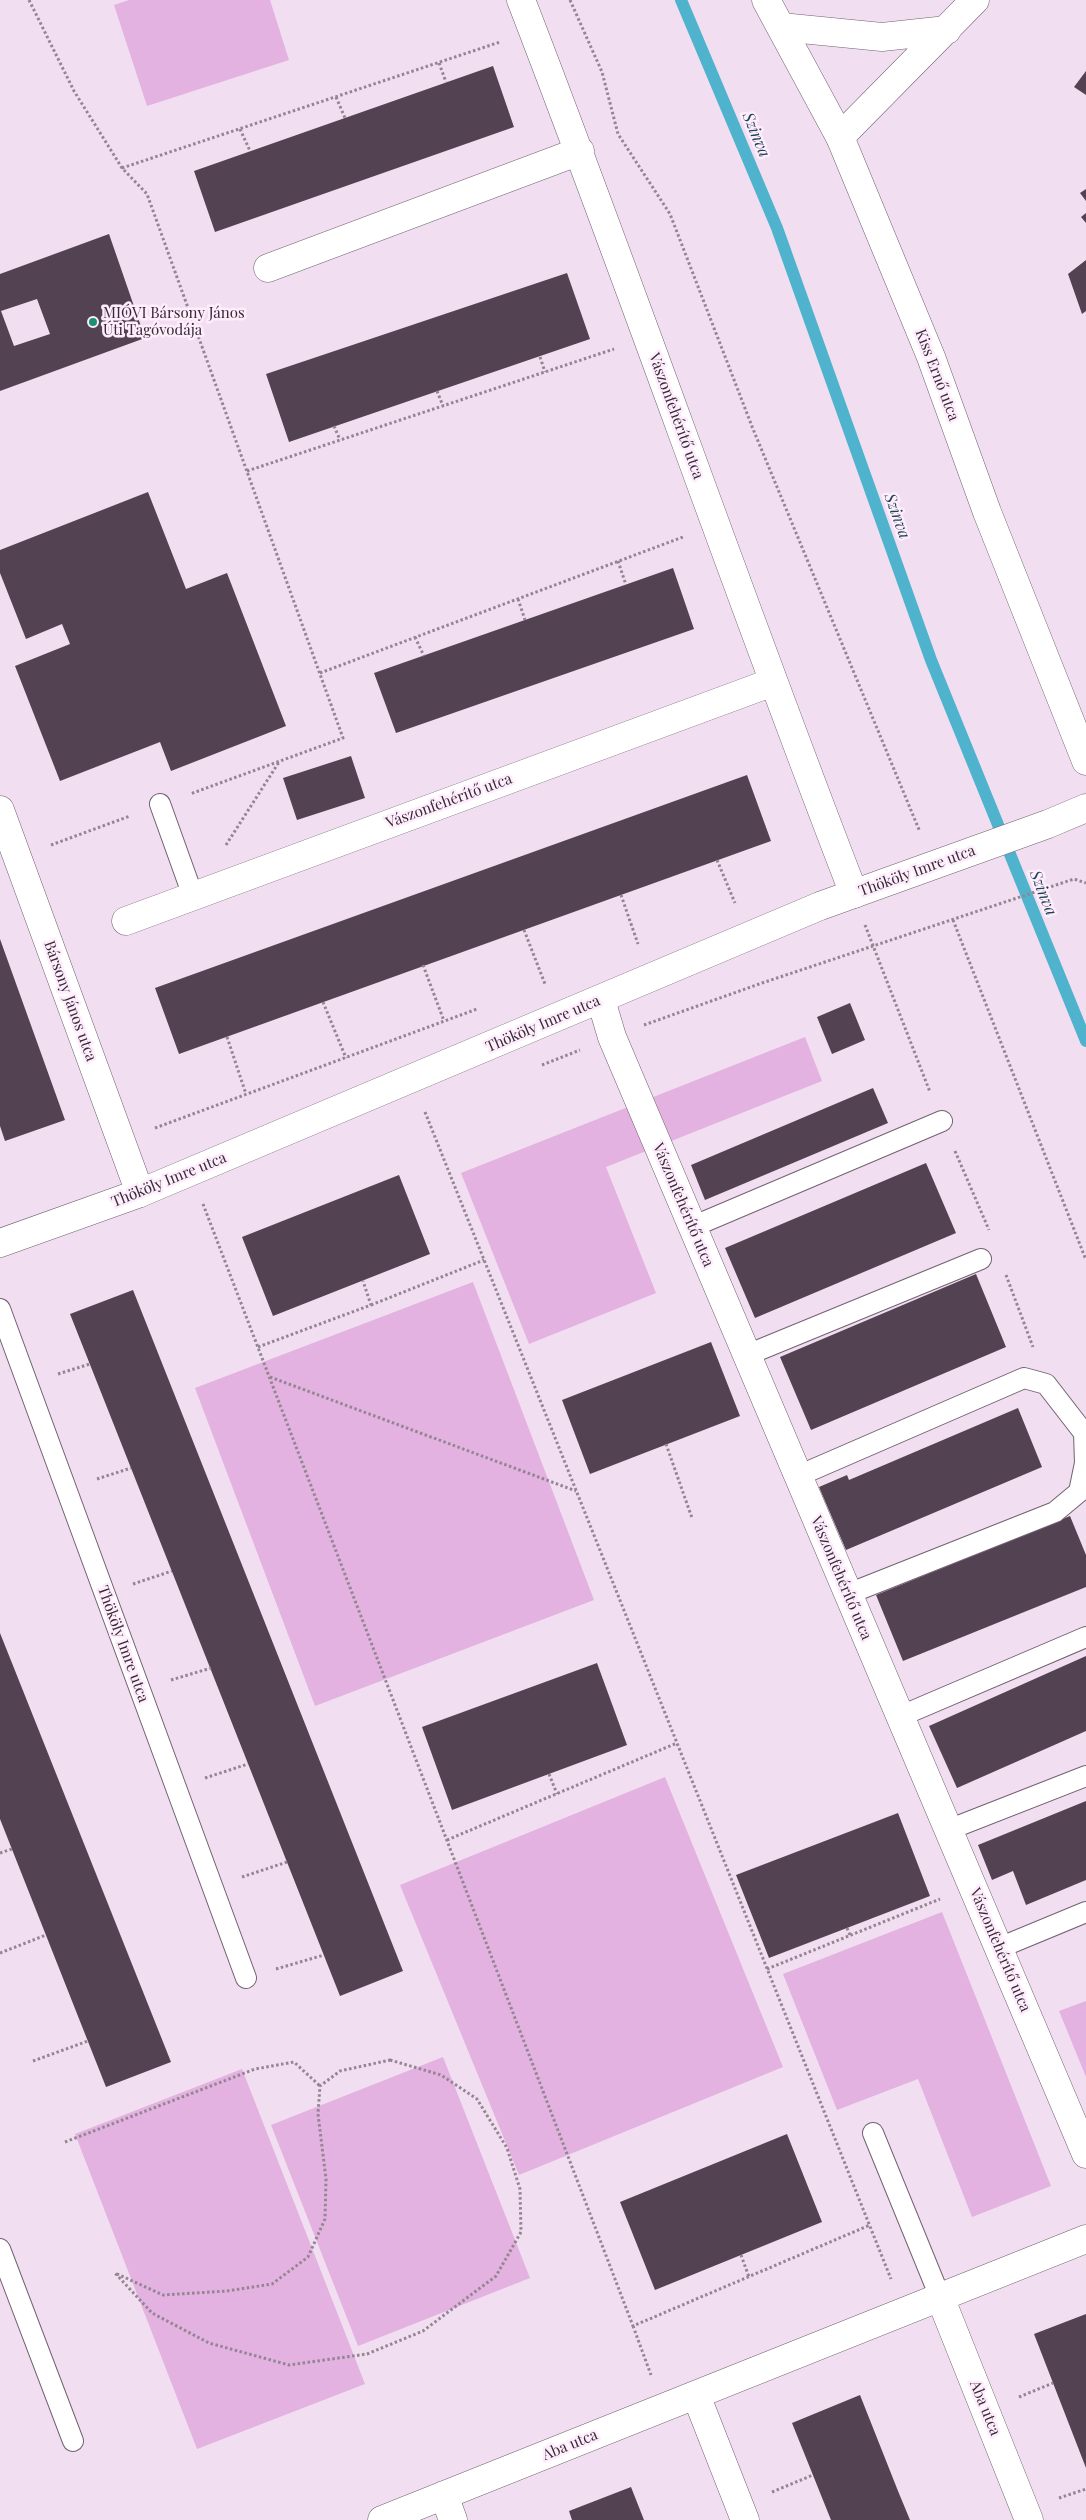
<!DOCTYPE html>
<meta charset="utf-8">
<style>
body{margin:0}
canvas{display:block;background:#f1def0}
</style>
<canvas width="1086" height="2520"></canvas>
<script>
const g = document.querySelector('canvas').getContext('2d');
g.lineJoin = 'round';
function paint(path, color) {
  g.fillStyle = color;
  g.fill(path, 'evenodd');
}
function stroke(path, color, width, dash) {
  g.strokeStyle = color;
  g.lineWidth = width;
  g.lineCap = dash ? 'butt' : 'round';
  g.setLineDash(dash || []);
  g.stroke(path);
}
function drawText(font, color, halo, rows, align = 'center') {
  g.font = font + ' "Playfair Display",serif';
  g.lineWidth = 5;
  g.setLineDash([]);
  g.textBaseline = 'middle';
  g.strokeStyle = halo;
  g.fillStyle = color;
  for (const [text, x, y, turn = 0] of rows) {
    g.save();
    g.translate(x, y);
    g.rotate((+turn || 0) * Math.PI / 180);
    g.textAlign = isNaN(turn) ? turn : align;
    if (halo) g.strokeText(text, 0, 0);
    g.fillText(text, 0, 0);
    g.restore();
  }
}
const green = new Path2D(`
 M129,0H270L289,60L147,106L114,5Z
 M805,1037L822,1081L606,1167L656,1293L529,1344L461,1173Z
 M473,1282L594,1600L315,1706L195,1388Z
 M665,1777L783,2067L519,2175L400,1885Z
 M942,1912L1051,2186L972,2217L918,2079L837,2110L783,1974Z
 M1086,2001V2077L1059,2011Z
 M443,2057L530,2278L358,2346L271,2125Z
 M242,2069L365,2384L197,2449L75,2134Z`);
const stream = new Path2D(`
 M681,0L777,228L931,660L1086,1041`);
const building = new Path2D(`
 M493,66L514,127L215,232L194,171Z
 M1086,71V95L1074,87Z
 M1086,189V201L1080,193Z
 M1086,213V223L1081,217Z
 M109,234L145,338L0,391V274ZM37,299L50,334L14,346L1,311Z
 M1086,260V311L1082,314L1068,274Z
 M567,273L590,339L289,442L266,374Z
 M148,492L186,589L227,573L286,726L171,771L160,742L60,781L15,666L70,644L62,624L26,639L0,573V550Z
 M673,568L694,629L396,733L374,673Z
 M351,756L365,798L297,820L283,778Z
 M747,775L771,841L179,1054L155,988Z
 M0,939L65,1120L5,1141L0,1126Z
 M850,1003L865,1040L832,1054L817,1017Z
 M873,1088L888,1123L705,1200L691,1165Z
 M926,1163L956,1233L755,1318L725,1248Z
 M399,1175L430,1254L273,1316L242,1237Z
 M976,1274L1006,1347L811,1430L780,1357Z
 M133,1290L403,1971L340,1996L70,1314Z
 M711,1342L740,1416L590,1474L562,1400Z
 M1018,1408L1042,1467L846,1550L819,1487L847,1475L849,1480Z
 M1070,1516L1086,1555V1587L903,1661L876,1595Z
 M0,1633L171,2062L106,2087L0,1819Z
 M1086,1656V1731L957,1788L929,1726Z
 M597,1663L627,1745L452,1810L422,1727Z
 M1086,1801V1880L1026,1905L1013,1871L992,1880L978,1845Z
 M898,1813L930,1896L769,1958L736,1875Z
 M787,2134L822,2222L655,2290L620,2202Z
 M1086,2314V2468L1034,2334Z
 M860,2395L898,2491L910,2520H831L792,2423Z
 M631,2487L644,2520H572L569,2511Z`);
const path = new Path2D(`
 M29,0L74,91L122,168L147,194L343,738L190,794
 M570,0L602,72L618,134L670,214L753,429L920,832
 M439,63L446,82
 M336,97L345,118
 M240,129L250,151
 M122,168L500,42
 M540,357L545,372
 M437,391L443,406
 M334,426L340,440
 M247,471L614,349
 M618,561L626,585
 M518,599L525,620
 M415,637L424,656
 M320,673L683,537
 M51,845L130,816
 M226,845L279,762
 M717,860L735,903
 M621,895L638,944
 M953,920L1086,1260
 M865,925L930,1092
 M524,930L545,984
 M423,965L444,1021
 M323,1002L346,1058
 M644,1025L762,983L1074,879L1086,883
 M227,1037L246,1094
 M542,1065L580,1050
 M425,1112L891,2279
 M155,1128L477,1009
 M955,1151L989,1230
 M203,1204L633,2326L870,2225
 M1006,1275L1033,1347
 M371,1305L484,1260
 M258,1347L371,1305L363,1281
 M58,1374L90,1364
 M270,1377L576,1491
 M666,1444L692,1518
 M97,1479L131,1468
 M133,1584L172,1571
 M171,1680L211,1668
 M549,1774L557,1794
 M205,1778L248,1764
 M447,1840L677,1743
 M0,1853L12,1849
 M242,1877L287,1862
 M847,1928L850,1935
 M0,1953L46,1935
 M276,1969L324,1955
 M767,1969L940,1899
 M390,2060L441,2075L477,2099L507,2148L520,2189L521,2232L496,2276L423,2331L367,2354L289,2365L209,2343L152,2313L115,2273L163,2295L227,2291L272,2284L308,2257L325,2219L326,2179L318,2114L320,2086L340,2071Z
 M33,2061L88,2041
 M65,2142L255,2069L294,2062L320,2086
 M741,2255L749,2277
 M633,2326L651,2375
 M1019,2397L1053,2383
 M772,2492L813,2475
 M1059,2498L1086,2489`);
const lane = new Path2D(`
 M160,804L193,896
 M692,1227L942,1121
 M0,1309L246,1978
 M747,1355L981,1259
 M798,1476L1024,1378L1046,1384L1084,1433L1085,1463L1079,1492L1055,1512L848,1594
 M901,1716L1086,1637
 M948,1830L1086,1776
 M999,1948L1086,1912
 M873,2133L940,2297
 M0,2249L73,2441`);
const street = new Path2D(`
 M521,0C636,297 739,598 854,894
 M781,27L882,37L947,30
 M840,137L975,0
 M268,268L580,151
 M0,810L140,1193
 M126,921L773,682
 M601,1000L612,1037L1086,2154
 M940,2297L1029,2520
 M696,2395L745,2520
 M444,2495L453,2520
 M382,2520L1086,2239`);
const secondary = new Path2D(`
 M766,0L840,137L931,357L987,512L1086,761
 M0,1243L140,1193L820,906L1048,824L1086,808`);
const markers = [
 [93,322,5,"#1a9175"]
];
const poiNames = [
 ["MIÓVI Bársony János",103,313],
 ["Úti Tagóvodája",103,330]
];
const streetNames = [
 ["Kiss Ernő utca",937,375,69],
 ["Vászonfehérítő utca",676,416,70],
 ["Vászonfehérítő utca",449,801,-20],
 ["Thököly Imre utca",917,871,-20],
 ["Bársony János utca",70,1001,70],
 ["Thököly Imre utca",543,1024,-23],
 ["Thököly Imre utca",169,1180,-22],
 ["Vászonfehérítő utca",683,1205,67],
 ["Vászonfehérítő utca",841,1578,67],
 ["Thököly Imre utca",123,1644,70],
 ["Vászonfehérítő utca",1000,1950,67],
 ["Aba utca",985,2408,68],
 ["Aba utca",570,2445,-22]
];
const waterNames = [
 ["Szinva",756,135,67],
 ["Szinva",897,516,70],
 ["Szinva",1043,893,68]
];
paint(green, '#e3b2e0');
stroke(stream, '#4fb3cd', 12);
paint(building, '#534352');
stroke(lane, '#726271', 22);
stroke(street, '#726271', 29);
stroke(secondary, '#726271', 29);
stroke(path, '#938692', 3, [2.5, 2.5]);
stroke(lane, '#fff', 20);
stroke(street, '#fff', 28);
stroke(secondary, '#fff', 28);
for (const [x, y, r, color] of markers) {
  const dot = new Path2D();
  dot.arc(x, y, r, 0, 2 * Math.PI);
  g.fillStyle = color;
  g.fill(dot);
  stroke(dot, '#ffecfd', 2);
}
drawText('15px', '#342d33', '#ffecfd', poiNames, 'left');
drawText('15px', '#342d33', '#ffecfd', streetNames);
drawText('italic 16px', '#184550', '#ffecfd', waterNames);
</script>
